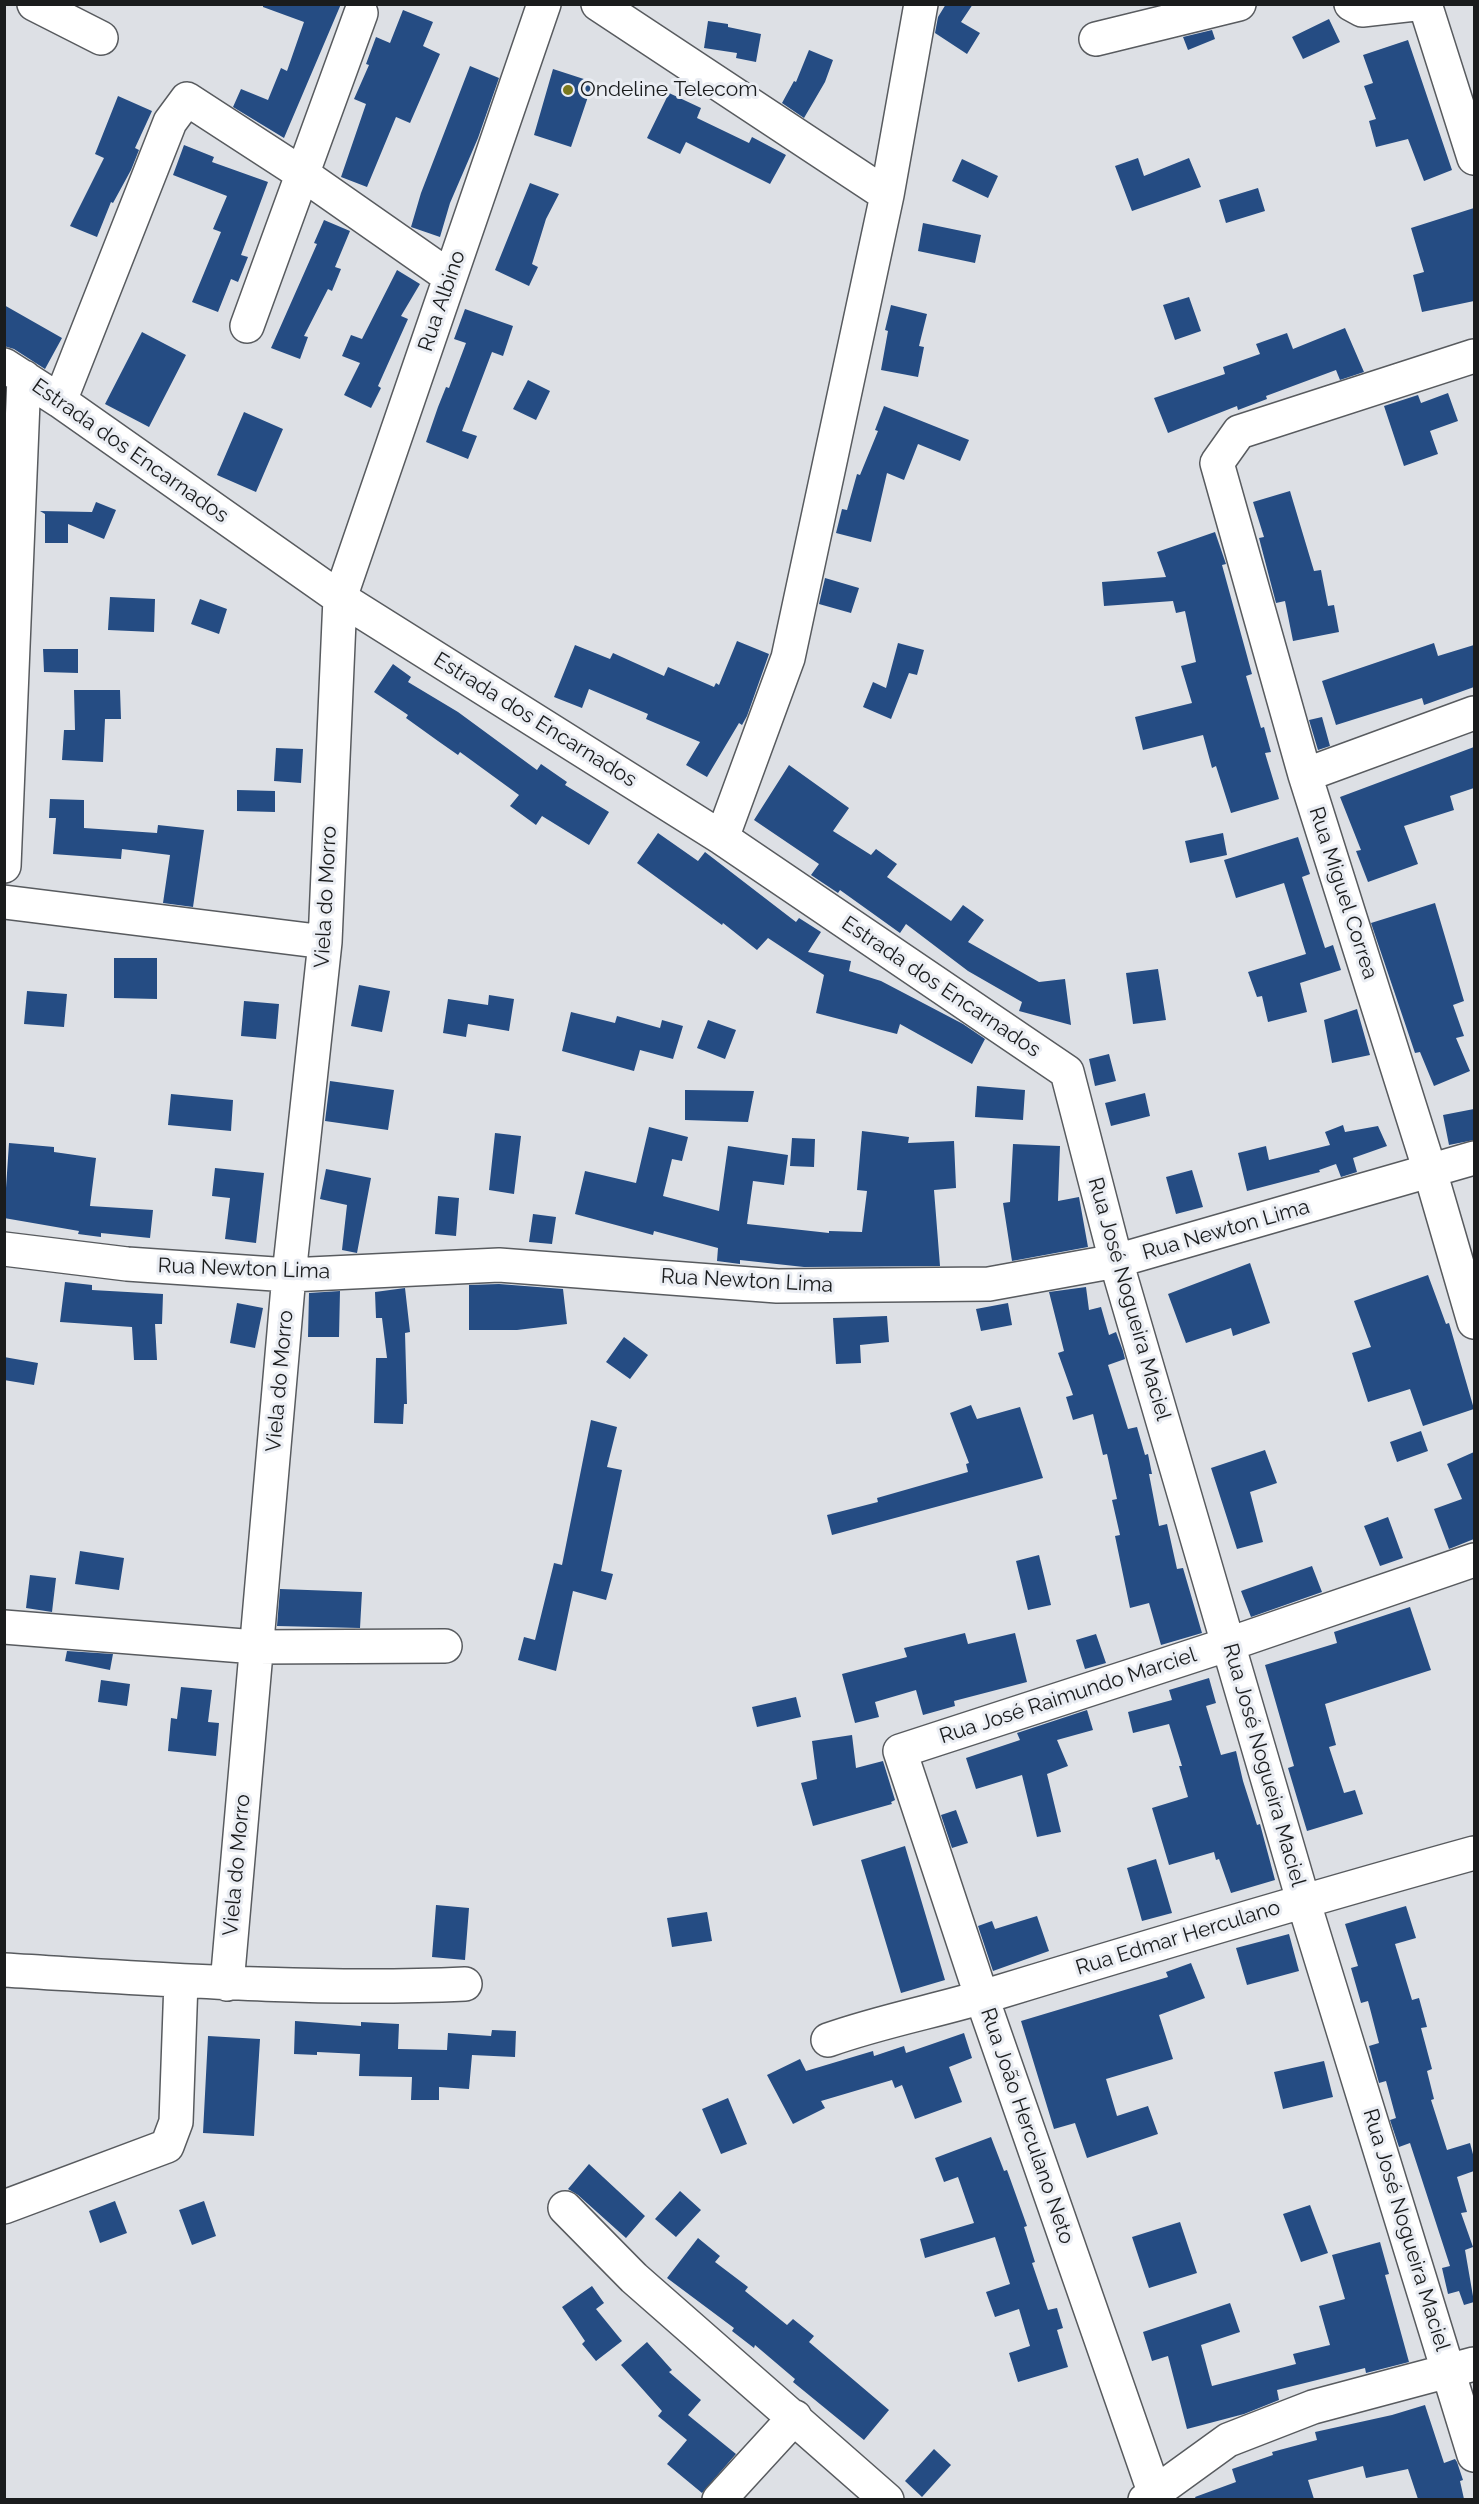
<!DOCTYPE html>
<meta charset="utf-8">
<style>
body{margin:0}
#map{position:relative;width:1479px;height:2504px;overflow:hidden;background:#dde0e5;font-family:Raleway,sans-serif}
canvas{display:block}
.frame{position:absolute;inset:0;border:6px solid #1a1c1d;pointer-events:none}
</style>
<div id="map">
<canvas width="1479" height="2504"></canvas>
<div class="frame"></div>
</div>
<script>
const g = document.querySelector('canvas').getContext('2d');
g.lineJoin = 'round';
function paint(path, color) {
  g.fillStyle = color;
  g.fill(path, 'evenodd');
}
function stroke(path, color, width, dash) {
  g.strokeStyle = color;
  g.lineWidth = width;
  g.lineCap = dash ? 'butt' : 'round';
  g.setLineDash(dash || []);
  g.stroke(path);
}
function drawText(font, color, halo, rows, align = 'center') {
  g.font = font + ' Raleway,sans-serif';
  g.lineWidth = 6;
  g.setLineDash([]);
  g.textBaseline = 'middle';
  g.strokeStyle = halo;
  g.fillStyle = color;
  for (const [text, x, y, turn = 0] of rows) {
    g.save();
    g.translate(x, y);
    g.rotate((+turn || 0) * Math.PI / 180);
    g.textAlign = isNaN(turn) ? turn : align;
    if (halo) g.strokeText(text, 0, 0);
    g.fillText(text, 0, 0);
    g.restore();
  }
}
const building = new Path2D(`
 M263,4H341L284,138L233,107L241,89L268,100L281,68L287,71L304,22L263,7Z
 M946,4H973L961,22L980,33L967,54L935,33L938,17Z
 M403,10L433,22L423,46L440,54L410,123L396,117L367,187L341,177L366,104L354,99L369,65L366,64L376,37L390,43Z
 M1329,19L1340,42L1303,59L1292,37Z
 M708,21L728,24V27L761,34L756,62L736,58L737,53L704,48Z
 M1212,30L1215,39L1188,50L1183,37Z
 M1408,40L1452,170L1424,181L1408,139L1376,147L1369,121L1376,119L1364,86L1373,83L1363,55Z
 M809,50L833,60L825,82L804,118L782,103L794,81L796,82Z
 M470,66L499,78L478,138L450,203L440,237L411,227L421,193Z
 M553,69L593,82L571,147L534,135Z
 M669,93L701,108L697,118L749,143L752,137L786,155L770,184L686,142L680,154L647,138Z
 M118,96L152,111L135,148L139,150L131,170L113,203L111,202L97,237L70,226L104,158L95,154Z
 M184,145L214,157L212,162L268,182L241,255L248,257L238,282L231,279L218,312L192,302L221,232L213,229L227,196L173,175Z
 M1138,158L1144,176L1189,158L1201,187L1132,211L1115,166Z
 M962,159L998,176L988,198L952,181Z
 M530,183L559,194L546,219L532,264L538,267L529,286L495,270Z
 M1258,188L1265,211L1226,223L1219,200Z
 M1474,208V301L1422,312L1413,275L1424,272L1411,228Z
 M324,220L350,231L335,267L341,269L332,291L328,289L304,336L308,337L300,359L271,348L317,244L314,243Z
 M923,223L981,235L975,263L918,251Z
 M397,270L420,284L401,316L408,319L378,386L381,388L371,408L344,395L360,363L342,356L351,335L362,339Z
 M1189,297L1201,331L1175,340L1163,305Z
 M4,305L62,338L45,369L14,349L4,346Z
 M891,305L927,314L919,346L924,347L918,377L881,370L888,331L885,330Z
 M465,309L513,326L503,356L492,352L462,431L477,436L468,459L426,442L438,407L446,387L449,388L466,343L454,339Z
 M1345,328L1364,372L1340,380L1336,370L1266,396L1267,399L1238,410L1237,406L1168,433L1154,398L1225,374L1223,367L1260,354L1256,344L1287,333L1293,349Z
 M142,332L186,355L149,427L105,404Z
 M528,380L550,391L536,420L513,409Z
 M1448,393L1458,421L1430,431L1438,454L1404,466L1384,406L1418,395L1421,403Z
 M884,406L969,440L960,461L918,444L904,480L887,473L871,542L836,533L842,509L847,510L857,474L860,475L878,431L875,430Z
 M244,412L283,429L256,492L217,475Z
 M1290,491L1314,571L1321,570L1328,606L1334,605L1339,632L1293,641L1285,601L1276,603L1259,538L1264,537L1253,502Z
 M96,502L116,510L104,539L68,524V543H45V514L40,511L92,512Z
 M1215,532L1226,564L1222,565L1252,674L1246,676L1261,728L1264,727L1271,752L1265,753L1279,799L1231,813L1216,766L1212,768L1203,735L1143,750L1135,717L1192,703L1181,666L1196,662L1185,611L1176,613L1173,601L1104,606L1102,582L1166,577L1157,552Z
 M825,578L859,588L851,613L819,604Z
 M110,597L155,599L154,632L108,630Z
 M200,599L227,609L219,634L191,624Z
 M737,641L769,654L747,716L742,725L739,723L707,777L686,765L700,742L646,719L648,714L589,689L582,708L554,697L575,645L610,659L613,653L664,676L668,667L714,687L716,683L719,685Z
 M898,643L924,650L917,675L909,673L891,719L863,707L873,682L886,688Z
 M1434,643L1438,656L1474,645V687L1424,705L1422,698L1336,725L1322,681Z
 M43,649H78V673L44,672Z
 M393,664L411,677L408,682L458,712L537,770L541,764L567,782L565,785L609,812L589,845L542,816L536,825L510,806L519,795L460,752L458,755L438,741L406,718L408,715L374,692Z
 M74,690H120L121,719H105L103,762L62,760L64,730H75Z
 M1322,717L1330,746L1318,750L1309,720Z
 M1474,747V788L1450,796L1454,810L1404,826L1418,864L1368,882L1356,851L1361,850L1340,797Z
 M276,748L303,749L301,783L274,781Z
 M789,765L849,808L833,831L871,855L876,849L897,864L887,877L951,921L963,905L984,920L968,942L1039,982L1065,979L1071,1025L1019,1011L1022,1002L968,971L906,924L900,933L840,890L838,893L811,875L819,864L754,820Z
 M237,790L275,791V812L237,811Z
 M50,799L84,800V828L157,833L158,825L204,830L193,907L163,903L170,855L122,849L121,859L53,854L56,818H49Z
 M658,833L698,861L705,852L796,922L799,918L821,932L808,952L851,961L849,971L881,981L963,1024L985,1039L972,1064L900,1024L897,1034L816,1013L824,975L768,938L757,950L723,923L722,925L637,863Z
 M1223,833L1227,855L1190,863L1185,841Z
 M1298,837L1310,874L1302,877L1325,948L1333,945L1341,970L1300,983L1307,1012L1268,1022L1262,996L1257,997L1248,972L1306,954L1284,883L1236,898L1224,860Z
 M1435,903L1464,1001L1453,1005L1464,1036L1456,1038L1470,1071L1434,1086L1420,1052L1415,1053L1371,923Z
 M114,958H157V999L114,998Z
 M1158,969L1166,1020L1133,1024L1126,973Z
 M359,985L390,991L382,1032L351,1026Z
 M27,991L67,994L64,1027L24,1024Z
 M489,995L514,999L509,1031L468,1024L466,1037L443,1033L448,999L488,1005Z
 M244,1001L279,1004L276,1039L241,1036Z
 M1357,1009L1370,1055L1332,1063L1324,1020Z
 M571,1012L615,1023L617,1016L660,1028L662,1020L683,1026L673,1059L640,1050L634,1071L562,1051Z
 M708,1020L736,1030L725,1059L697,1048Z
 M1109,1054L1116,1081L1095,1086L1089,1059Z
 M330,1081L394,1090L388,1130L325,1121Z
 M977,1086L1025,1090L1023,1120L975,1117Z
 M685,1090L754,1091L748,1122L685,1120Z
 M1145,1093L1150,1116L1111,1126L1105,1103Z
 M171,1094L233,1100L231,1131L168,1125Z
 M1474,1109V1140L1449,1145L1443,1115Z
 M1343,1125L1345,1132L1378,1126L1387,1146L1353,1158L1357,1172L1341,1177L1336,1164L1319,1170L1320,1172L1247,1191L1238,1153L1266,1146L1269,1160L1330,1145L1325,1132Z
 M649,1127L688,1137L682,1161L672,1159L663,1196L719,1211L728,1146L788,1155L784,1185L753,1181L747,1224L829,1233V1231L862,1232L867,1191L857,1190L862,1131L909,1137L908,1143L954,1141L956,1188L934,1190L940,1266L804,1267L740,1260V1264L717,1261L718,1248L654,1231L653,1235L575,1214L585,1171L636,1183Z
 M495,1133L521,1136L514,1194L489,1190Z
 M792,1138L815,1139L814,1167L790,1166Z
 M9,1143L54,1147V1152L96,1158L90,1206L153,1210L150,1238L101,1233V1237L78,1234L79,1231L4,1218Z
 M1013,1144L1060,1146L1058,1201L1079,1197L1088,1247L1012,1261L1003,1203L1010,1202Z
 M215,1168L264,1173L256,1243L225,1239L230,1198L212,1196Z
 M326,1169L371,1178L357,1253L342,1250L347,1205L320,1199Z
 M1192,1170L1203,1207L1176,1214L1166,1177Z
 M438,1196L459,1198L456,1236L435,1234Z
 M533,1214L556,1217L552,1244L529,1242Z
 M1250,1263L1270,1323L1233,1336L1231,1328L1186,1343L1168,1294Z
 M1428,1275L1446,1324L1449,1323L1474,1409L1423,1426L1410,1389L1368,1402L1352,1353L1371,1347L1354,1301Z
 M65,1282L92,1285V1290L163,1294L162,1324H155L157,1360H134L132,1327L60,1322Z
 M499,1284L563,1289L567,1324L517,1330H469V1285Z
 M1086,1287L1089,1310L1101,1307L1109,1335L1116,1332L1123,1351L1125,1359L1108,1365L1128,1429L1137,1427L1145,1455L1148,1454L1152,1474H1149L1159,1526L1167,1524L1177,1569L1183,1568L1202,1633L1161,1645L1149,1603L1130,1608L1115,1536L1120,1535L1112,1500L1117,1499L1107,1454L1103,1455L1093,1414L1073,1420L1066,1397L1073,1395L1058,1353L1064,1351L1049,1292Z
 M405,1288L410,1332L405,1333L407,1404H404L403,1424L374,1423L376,1358H387L382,1318H376L375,1292Z
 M340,1291L339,1337H308L309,1293Z
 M237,1303L263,1308L255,1348L230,1343Z
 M1008,1303L1012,1325L981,1331L976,1309Z
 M887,1316L889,1342L860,1345L861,1363L836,1364L833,1318Z
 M624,1337L648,1355L630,1379L606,1362Z
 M4,1357L38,1363L34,1385L4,1380Z
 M971,1405L977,1419L1020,1407L1043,1478L832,1535L827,1515L878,1502L877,1498L968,1472L966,1464L969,1463L950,1413Z
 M591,1420L617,1427L607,1467L622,1470L601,1571L613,1574L606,1600L573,1591L556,1671L518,1660L524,1637L535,1640L554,1563L562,1565Z
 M1421,1431L1428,1451L1397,1462L1390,1442Z
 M1265,1450L1277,1483L1250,1492L1263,1542L1237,1549L1211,1468Z
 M1474,1452V1539L1449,1549L1434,1509L1462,1499L1447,1464Z
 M1388,1517L1403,1558L1380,1566L1364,1526Z
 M80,1551L124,1558L119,1590L75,1584Z
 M1039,1555L1051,1605L1028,1610L1016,1561Z
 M1312,1566L1322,1592L1251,1617L1241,1591Z
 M30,1575L56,1578L52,1612L26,1608Z
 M280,1589L362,1592L360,1628L277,1626Z
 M1410,1607L1431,1670L1325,1704L1336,1745L1329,1747L1344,1793L1355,1790L1363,1814L1307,1831L1288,1768L1294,1766L1265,1665L1337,1643L1334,1632Z
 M965,1633L968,1644L1015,1633L1027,1682L954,1701L955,1706L923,1715L916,1690L875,1702L879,1717L855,1723L842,1674L907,1657L904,1648Z
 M1096,1634L1106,1663L1085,1669L1076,1640Z
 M67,1651L113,1654L110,1670L65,1661Z
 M1209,1678L1216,1703L1206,1706L1221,1755L1236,1751L1243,1781L1257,1825L1260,1824L1275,1880L1231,1893L1219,1859L1216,1860L1214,1852L1169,1865L1152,1808L1188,1797L1179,1766H1182L1169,1724L1133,1733L1128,1712L1172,1700L1169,1690Z
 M101,1680L130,1684L127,1706L98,1702Z
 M181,1687L212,1690L208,1722L219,1723L216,1756L168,1751L171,1718L177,1719Z
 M796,1697L801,1717L757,1727L752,1707Z
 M1087,1710L1093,1730L1057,1740L1068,1766L1047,1774L1061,1832L1037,1837L1022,1775L976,1789L966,1758L1020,1740L1017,1733Z
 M852,1735L856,1768L883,1761L895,1800L891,1802L892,1804L813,1826L801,1783L817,1779L812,1741Z
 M956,1810L968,1843L952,1848L941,1815Z
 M905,1846L945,1980L901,1993L861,1860Z
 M1156,1859L1172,1913L1142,1921L1127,1868Z
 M436,1905L469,1908L465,1960L432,1957Z
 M1406,1906L1416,1938L1395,1944L1412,2000L1419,1998L1427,2027L1421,2028L1432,2069L1427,2071L1434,2099L1431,2100L1447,2150L1470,2143L1474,2158V2171L1457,2177L1467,2212L1461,2213L1473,2247L1465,2250L1474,2302L1464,2305L1459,2291L1448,2294L1442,2268L1450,2266L1410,2143L1399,2147L1390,2120L1396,2118L1386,2081L1379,2083L1369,2046L1379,2043L1368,2001L1361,2003L1351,1968L1358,1966L1345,1924Z
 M707,1912L712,1941L672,1947L667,1918Z
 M1037,1916L1049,1951L993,1971L978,1926L992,1921L995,1929Z
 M1289,1934L1299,1971L1247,1985L1236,1948Z
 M1191,1963L1205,1998L1159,2015L1173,2059L1106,2079L1117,2116L1148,2106L1158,2134L1087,2158L1075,2123L1054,2129L1021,2021L1168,1977L1166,1972Z
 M295,2021L361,2026V2022L399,2024L398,2049L447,2050L448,2033L491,2036L492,2030L516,2031L515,2057L472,2055L469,2089L439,2087V2100H411L412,2077L359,2076L360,2054L317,2052V2055L294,2054Z
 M964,2033L972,2058L949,2067L962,2102L915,2119L902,2085L895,2088L892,2080L821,2101L825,2108L793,2124L767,2075L800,2059L806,2071L873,2051L874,2056L904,2046L906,2053Z
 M208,2036L260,2039L254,2136L203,2133Z
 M1324,2061L1333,2097L1283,2109L1274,2072Z
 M728,2098L747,2144L721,2154L702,2109Z
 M991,2137L1004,2171L1007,2170L1027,2226L1024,2227L1035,2262L1032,2263L1048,2310L1057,2308L1063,2328L1057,2330L1068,2367L1018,2382L1009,2353L1030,2346L1019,2309L995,2317L986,2292L1010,2284L995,2237L925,2258L920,2239L974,2223L958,2177L944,2182L935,2158Z
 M589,2164L645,2216L626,2238L578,2195L568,2189Z
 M680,2191L701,2210L676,2237L655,2219Z
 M115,2201L127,2233L100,2243L89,2211Z
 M204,2201L216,2236L192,2245L179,2210Z
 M1310,2205L1328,2253L1301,2262L1283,2214Z
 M1180,2222L1197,2273L1149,2288L1132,2237Z
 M698,2238L720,2256L715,2262L748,2287L745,2291L787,2325L793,2319L814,2336L809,2342L889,2410L864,2440L793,2382L795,2379L755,2345L754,2348L732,2331L734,2328L667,2278Z
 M1380,2242L1389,2274L1385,2275L1409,2362L1366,2373L1365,2368L1277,2390L1279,2400L1244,2414L1187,2429L1168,2356L1152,2361L1143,2332L1230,2303L1240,2332L1201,2345L1212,2386L1296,2364L1293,2354L1330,2345L1319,2306L1345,2299L1332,2255Z
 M592,2286L604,2303L596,2309L622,2341L596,2361L582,2344L585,2341L562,2307Z
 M647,2342L672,2370L669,2372L701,2400L688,2415L736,2454L702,2493L667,2464L687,2440L658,2416L662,2411L621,2365Z
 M1425,2405L1444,2463L1455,2459L1457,2462L1463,2480L1460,2481L1464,2499H1418L1408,2469L1366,2478L1363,2466L1308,2480L1314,2499H1196L1195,2497L1236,2482L1232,2469L1273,2455L1272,2452L1317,2440L1315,2432L1392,2415Z
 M934,2449L951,2465L922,2497L905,2481Z`);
const minor = new Path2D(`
 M34,4L101,38
 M598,4L887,195
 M1351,4L1362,10L1415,4
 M1425,4L1474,158
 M1096,39L1239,4
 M247,326L361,13
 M1474,356L1239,432L1217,463L1305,775L1430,1171L1474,1322
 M4,365L60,401L340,598L722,838L1067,1072L1116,1261L1303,1900L1474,2455
 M60,401L170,122L187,99L304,175L450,277
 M1305,775L1474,713
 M722,838L788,658L887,195L921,4
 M4,866L24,377
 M4,902L325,942
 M4,1249L127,1264L289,1275L499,1265L777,1286L989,1284L1116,1261L1474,1158
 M4,1627L256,1647L445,1646
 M4,1970C158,1979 311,1991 465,1984
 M227,1984L289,1275L325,942L340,598L544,4
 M828,2040C884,2020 942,2010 999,1992C1157,1944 1315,1897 1474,1853
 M4,2207L167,2146L176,2122L181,1981
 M565,2208L634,2278L887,2500
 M719,2500L795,2417
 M1145,2500L1228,2440L1313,2407L1474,2364
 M1157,2500L982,1998L900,1751L1229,1644L1474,1560`);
const markers = [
 [568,90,6,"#7a781e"]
];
const poiNames = [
 ["Ondeline Telecom",580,90]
];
const streetNames = [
 ["Rua Albino",442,301,-71],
 ["Estrada dos Encarnados",130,451,35],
 ["Estrada dos Encarnados",535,720,32],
 ["Rua Miguel Correa",1343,893,72],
 ["Viela do Morro",326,897,-87],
 ["Estrada dos Encarnados",941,987,34],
 ["Rua Newton Lima",1226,1230,-16],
 ["Rua Newton Lima",244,1269,2],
 ["Rua Newton Lima",747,1281,3],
 ["Rua José Nogueira Maciel",1129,1299,74],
 ["Viela do Morro",280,1381,-85],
 ["Rua José Raimundo Marciel",1068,1696,-18],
 ["Rua José Nogueira Maciel",1264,1765,74],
 ["Viela do Morro",237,1865,-85],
 ["Rua Edmar Herculano",1178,1938,-17],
 ["Rua João Herculano Neto",1027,2126,71],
 ["Rua José Nogueira Maciel",1406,2230,73]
];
paint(building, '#254c83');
stroke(minor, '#585b5f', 36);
stroke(minor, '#fff', 33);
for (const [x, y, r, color] of markers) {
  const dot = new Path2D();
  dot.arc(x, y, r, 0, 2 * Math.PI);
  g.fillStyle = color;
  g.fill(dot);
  stroke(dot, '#eaedf3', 2);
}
drawText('21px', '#1a1c1d', '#eaedf3', poiNames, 'left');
drawText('21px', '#1a1c1d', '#eaedf3', streetNames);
</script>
